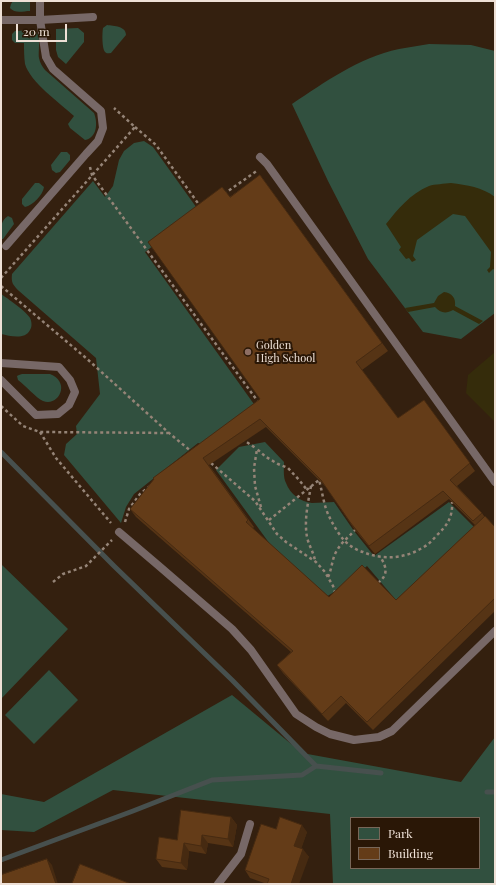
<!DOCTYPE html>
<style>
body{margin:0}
#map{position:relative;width:496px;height:885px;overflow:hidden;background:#34200f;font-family:"Playfair Display",serif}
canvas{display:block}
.frame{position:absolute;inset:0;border:2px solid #eee0d6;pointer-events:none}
.legend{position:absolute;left:350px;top:817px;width:130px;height:52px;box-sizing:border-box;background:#2a1706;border:1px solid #786759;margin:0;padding:5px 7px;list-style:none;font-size:12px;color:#eee0d6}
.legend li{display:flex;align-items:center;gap:8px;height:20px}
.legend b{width:20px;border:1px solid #786759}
.scale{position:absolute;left:16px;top:24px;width:51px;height:18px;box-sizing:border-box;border:2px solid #eee0d6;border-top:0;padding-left:5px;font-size:12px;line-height:14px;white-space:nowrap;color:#eee0d6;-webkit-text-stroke:3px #2a1706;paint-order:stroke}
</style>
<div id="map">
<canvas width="496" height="885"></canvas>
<div class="frame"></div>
<ul class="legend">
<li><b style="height:11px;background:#31503f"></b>Park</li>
<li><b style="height:11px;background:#643c18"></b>Building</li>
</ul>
<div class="scale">20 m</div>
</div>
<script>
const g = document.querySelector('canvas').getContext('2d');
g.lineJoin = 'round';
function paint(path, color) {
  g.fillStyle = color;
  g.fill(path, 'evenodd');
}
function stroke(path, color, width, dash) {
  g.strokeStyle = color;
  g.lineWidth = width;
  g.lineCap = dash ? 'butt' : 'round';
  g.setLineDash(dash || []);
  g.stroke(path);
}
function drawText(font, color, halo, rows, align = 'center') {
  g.font = font + ' "Playfair Display",serif';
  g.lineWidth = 4;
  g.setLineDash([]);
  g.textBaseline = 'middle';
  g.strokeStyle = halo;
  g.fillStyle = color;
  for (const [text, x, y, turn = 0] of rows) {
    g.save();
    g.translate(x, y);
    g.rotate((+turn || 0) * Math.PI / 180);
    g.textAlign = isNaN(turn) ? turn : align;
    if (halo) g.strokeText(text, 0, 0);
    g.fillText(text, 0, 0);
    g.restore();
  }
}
const green = new Path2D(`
 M13,1H30V11C23,11 15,14 10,8L11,4Z
 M107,25C114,26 126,26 126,35L111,53C108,53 107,54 105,52C102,49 102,33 103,28Z
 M78,28L84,33V42L66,64L58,57L56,50V29Z
 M34,30C42,35 38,49 39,58C40,63 42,66 45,70L94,113C98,123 97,138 85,140L70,128L68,124L74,116C60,103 30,82 25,64C24,57 24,50 24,43H15L12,40V34L15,31Z
 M429,44L471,45L495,51V313L461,339L423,332L368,259L328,181L292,104C325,82 358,58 399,49C409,47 419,46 429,44Z
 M144,141L153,147L199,211L145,252L256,407L208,446L198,443L134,494L126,507L121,523L64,455L66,444L77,434L76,426L100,394L96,358L19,291C13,285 11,283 12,274L93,181L105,197L113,186L119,160L124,151L134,143Z
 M61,152H67L70,155V160L60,172L56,173L52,170L51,165Z
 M35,183H39L44,187C43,195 33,205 25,207L22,204V199Z
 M8,216L12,218L14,224L3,239H1C1,229 0,221 8,216Z
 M1,294C7,298 27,312 30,318C32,322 32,327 30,330C25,340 10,336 1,334Z
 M22,374H50C71,382 59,407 43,401C36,398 25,385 18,380L17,376L19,375Z
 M265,442L284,462C284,469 283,477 286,483C290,494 301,502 312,503C320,503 327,502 334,502L354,531L374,556L449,502L479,532L401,606L367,566L345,585L326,597L275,551L216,470L239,447Z
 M1,564L68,629L1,699Z
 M49,670L78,700L34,744L5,715Z
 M232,695L302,753L461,782L495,737V884H333L330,814L113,790L34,832L1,830V794L44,802ZM351,818H479V868H351Z`);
const sand = new Path2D(`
 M451,183C467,185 482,187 495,197V270L493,269L489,273L487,270L490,267L491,252L465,216L453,214L417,240L413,256L416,260L412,262L409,258L406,259L399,250L401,247L386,224C398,209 410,194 429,186C435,184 444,184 451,183Z
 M444,292C452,293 456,298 455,306L483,321L479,324L453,310C446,314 440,313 435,307L408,312L405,308L434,303L438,296Z
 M495,352V422L466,393L468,375Z`);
const stream = new Path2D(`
 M1,452L114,566L232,680L316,766L381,773
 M487,792H495
 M1,860L133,811L212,780L302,775L316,766`);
const path = new Path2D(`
 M135,127L156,145L200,206
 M90,167L92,175L259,403
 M224,194L258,170
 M1,278L135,127L114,108
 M1,286L86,358L169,433L192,452
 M1,406L23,426L40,432L168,433
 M40,432L56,458L111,523
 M242,439L257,449
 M211,463L255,501L277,534L286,542L316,562L325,572L333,586L336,595
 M311,486C308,503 304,520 307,537C309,546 314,553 315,561
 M261,507L255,486L254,468L257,449L266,457L278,464L288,468L300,481L307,490
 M269,520L319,480C322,490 324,507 329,516C332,523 338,533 343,539C348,545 356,550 363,552C382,560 404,559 422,548C428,545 432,541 436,536C447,526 453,517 452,502
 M125,522L129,509L140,494L150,486
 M328,577C332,569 332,559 336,552C342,541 348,538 355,530
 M53,582L63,574L86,566L112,540
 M378,583C388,575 387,568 381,558`);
const lane = new Path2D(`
 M1,20H40V1
 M260,157L267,164L495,482
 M6,246L86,154L98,141L103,128L101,111L53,69L46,57L40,20L93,17
 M1,363L59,367L70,380L75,392L69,405L58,414L36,415L1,380
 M119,532L159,566L232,629L251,650L296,714L316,727L330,734L354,740L379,737L392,731L495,631
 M218,884L241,854L250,824`);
const wall = new Path2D(`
 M260,175L388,351L362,370L398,418L424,400L475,471L457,486L482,513L484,516L495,527V611L373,730L346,703L328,721L283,673L277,665L291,652L136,517L130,509L260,399L230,197ZM266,427L326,487L355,530L375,554L449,499L475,525L396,600L329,597L252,529L254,527L209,465Z
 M231,817L237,825L233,847L208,843L206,854L189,851L187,870L162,867L156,859L177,840Z
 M276,829L307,832L301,848L309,857L267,884L250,878L245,870Z`);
const shadedWall = new Path2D(`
 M231,817L237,825L233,847L228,839Z
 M302,825L307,832L300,853L294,846Z
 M202,835L208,843L206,854L201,846Z
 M184,843L189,851L187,870L181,863Z
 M303,849L309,857L299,884H291Z
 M47,859L52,865L58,884H56Z`);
const building = new Path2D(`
 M260,175L382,343L356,362L398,418L424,400L470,463L450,480L482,513L473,521L443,491L369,546L350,522L321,480L260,419L203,458L248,520L246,522L329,597L362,565L396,600L485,516L495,527V598L367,722L341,696L322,714L277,665L293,651L130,509L154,479L153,478L260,399L148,242L222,187L230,197Z
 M181,810L231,817L228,839L202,835L201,846L184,843L181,863L156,859L159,837L177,840Z
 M280,817L302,825L294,846L303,849L291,884H267L269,879L245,870L261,824L276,829Z
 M47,859L56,884H1V875Z
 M80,864L131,884H72Z`);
const markers = [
 [248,352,4,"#8d6e63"]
];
const poiNames = [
 ["Golden",256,346],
 ["High School",256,359]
];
paint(green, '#31503f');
paint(sand, '#352c0b');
stroke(stream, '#47504e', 5);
stroke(path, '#958477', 2.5, [3, 3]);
stroke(lane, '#776867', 8);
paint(wall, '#563415');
paint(shadedWall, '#462a11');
paint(building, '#643c18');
stroke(building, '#462a11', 1);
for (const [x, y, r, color] of markers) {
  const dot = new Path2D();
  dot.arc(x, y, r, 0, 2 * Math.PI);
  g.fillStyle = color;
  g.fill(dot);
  stroke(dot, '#2a1706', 1.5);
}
drawText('11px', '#eee0d6', '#2a1706', poiNames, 'left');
</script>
